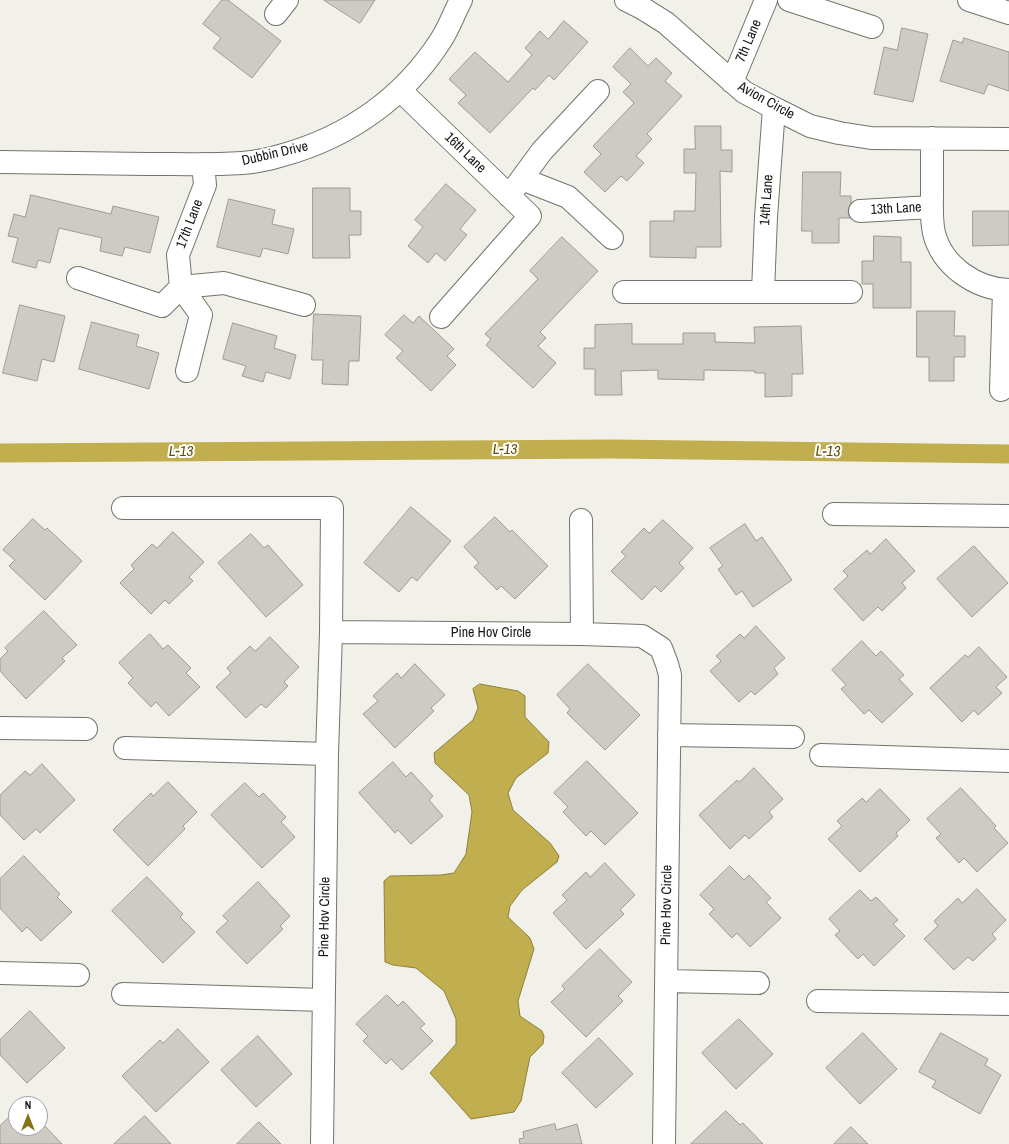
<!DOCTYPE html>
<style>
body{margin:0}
#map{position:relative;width:1009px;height:1144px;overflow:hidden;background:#f2f1e9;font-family:"Archivo Narrow",sans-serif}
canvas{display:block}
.north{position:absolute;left:8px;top:1096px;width:40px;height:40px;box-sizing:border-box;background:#fff;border:1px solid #a2a2a1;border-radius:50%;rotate:0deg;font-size:11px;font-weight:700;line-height:16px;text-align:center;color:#161613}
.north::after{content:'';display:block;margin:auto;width:14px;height:18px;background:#837314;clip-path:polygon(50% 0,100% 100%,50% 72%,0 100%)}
</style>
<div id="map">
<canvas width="1009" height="1144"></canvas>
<div class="north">N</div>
</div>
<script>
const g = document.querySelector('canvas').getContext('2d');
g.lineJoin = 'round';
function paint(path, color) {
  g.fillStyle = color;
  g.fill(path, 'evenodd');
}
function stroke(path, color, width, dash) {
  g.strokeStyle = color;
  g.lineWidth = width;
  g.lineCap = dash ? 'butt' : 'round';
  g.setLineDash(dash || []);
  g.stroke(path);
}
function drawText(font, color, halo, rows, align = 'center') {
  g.font = font + ' "Archivo Narrow",sans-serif';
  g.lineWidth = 4;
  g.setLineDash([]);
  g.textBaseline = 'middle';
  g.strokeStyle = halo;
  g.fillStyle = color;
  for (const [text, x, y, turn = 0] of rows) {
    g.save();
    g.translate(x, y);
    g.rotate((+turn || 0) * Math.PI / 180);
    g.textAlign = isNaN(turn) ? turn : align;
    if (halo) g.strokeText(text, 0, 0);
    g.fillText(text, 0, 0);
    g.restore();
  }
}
const water = new Path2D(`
 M480,684L518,691L525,696V717L549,742L548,753L516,778L508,793L513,810L550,843L559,856L557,862L522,890L510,906L508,917L530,938L534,949L518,1001L520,1016L542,1031L544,1036L543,1044L530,1057L521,1101L514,1112L471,1119L430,1073L456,1044V1019L444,991L416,968L393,965L385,962L384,881L390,876L441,875L454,873L466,854L472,812L469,795L435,763L434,753L473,720L478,708L473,689Z`);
const canal = new Path2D(`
 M0,453L612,449L1009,454`);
const building = new Path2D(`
 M222,0H228L281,41L252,78L213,48L221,38L203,24Z
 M324,0H375L360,23Z
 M564,21L588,42L554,80L549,75L535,90L533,88L490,133L458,103L466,95L449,79L475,52L508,82L532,55L525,48L540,31L548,39Z
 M902,28L928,34L913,102L874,94L884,47L897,50Z
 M964,38L1009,52V91L988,84L984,94L940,81L953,40L962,43Z
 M630,48L648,66L656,58L672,73L665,81L682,96L647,134L652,139L636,156L644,163L627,181L621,176L605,192L584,172L601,154L593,146L634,103L623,92L631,84L613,67Z
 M695,126H721V150H732V172L720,171L721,247H696V258L650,257V221H674V211H695L696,173H684V149H695Z
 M803,172H841L840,196H851V203L848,211L850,218H839V243H812V231H802Z
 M446,184L476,210L460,229L467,235L445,261L436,253L428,263L408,246L423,227L415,220Z
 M313,188H350V211H361V235H349L350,258H313Z
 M31,195L111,214L113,206L159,217L150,253L125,247L122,256L100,251L102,238L59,228L50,263L38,260L36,268L12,262L18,238L8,236L14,214L25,217Z
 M229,199L275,210L272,224L294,229L288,254L263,248L260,257L217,247Z
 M973,211H1009V245L973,246Z
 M874,236L901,237V262H911V308H873V284H862V261H873Z
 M562,237L598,271L540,332L546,338L538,346L556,363L533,388L486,345L491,339L485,334L538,279L530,271Z
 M20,305L65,316L54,362L42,359L37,381L3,373Z
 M917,311H955L954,336H965V357H954V381H929V357H917Z
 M314,314L361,316L359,361H349L348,385L322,384L323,360H312Z
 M404,315L413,323L419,316L454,349L447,356L456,365L431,391L396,358L403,351L385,335Z
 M92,322L139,335L136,346L159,353L149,389L79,369Z
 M233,323L277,336L274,348L296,355L290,379L266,372L263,382L242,376L246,366L223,359Z
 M632,324V344H683V333H715V342L755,343L754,327L801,326L803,374H792V396L765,397V373H755V371L704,370V380L658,379V370L621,371L622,395H595V369H584V348H595V325Z
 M411,507L451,541L417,581L412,577L399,592L364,563Z
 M495,517L510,532L512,530L548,566L515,599L501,586L497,590L474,567L479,563L464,547Z
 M33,519L45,530L47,528L82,561L45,600L9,566L15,560L3,550Z
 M663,520L693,548L679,563L684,568L661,592L655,586L642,600L611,571L626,556L621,552L644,528L649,533Z
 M745,524L756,541L762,537L792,580L753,607L742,591L736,595L718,569L723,566L710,548Z
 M173,532L204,562L189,577L193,581L169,604L165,600L151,614L120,583L134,569L131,565L152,544L157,548Z
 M251,534L264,548L268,545L303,585L266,617L218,563Z
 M886,539L915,571L902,583L906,588L882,611L878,607L863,621L834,589L848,576L843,571L867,550L870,554Z
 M974,546L1008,583L972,617L937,579Z
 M44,611L77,645L62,658L65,661L26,699L0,671V659L8,651L5,648Z
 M756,626L785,658L774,668L778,674L755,695L751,691L739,702L710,671L721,661L716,656L740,634L744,638Z
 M150,634L163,649L168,645L191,668L186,673L200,687L169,716L156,702L151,707L128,683L133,678L119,663Z
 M270,637L299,667L284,682L288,686L266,708L261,704L246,718L216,687L231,673L227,668L250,646L255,651Z
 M862,641L876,656L881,651L904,675L899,679L913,694L882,723L869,710L864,714L841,689L846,685L832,670Z
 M979,647L1007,677L996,687L1002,693L978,715L974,710L962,722L930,688L965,655L968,657Z
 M415,664L445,695L431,708L434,711L395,748L363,714L378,701L373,696L397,673L401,678Z
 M588,664L640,715L605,750L567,713L570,709L557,695Z
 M587,761L638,813L605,845L591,831L586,836L563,812L568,807L554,793Z
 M393,762L406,777L411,772L433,796L429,800L443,816L411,844L398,830L395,833L359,793Z
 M42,764L75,800L40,833L36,829L24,840L0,815V795L25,771L30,775Z
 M754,768L783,799L769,812L773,817L749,839L745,835L730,849L699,815L737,780L739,782Z
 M168,782L197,812L183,826L185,829L148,866L113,830L151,793L153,796Z
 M245,783L259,797L263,793L286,817L281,822L295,837L262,868L211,815Z
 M961,788L996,826L994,828L1008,843L977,872L964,858L959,863L936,838L941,834L927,819Z
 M880,789L910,820L896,833L898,836L860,872L828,839L842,826L837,821L862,798L866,802Z
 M24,856L60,894L57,897L72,912L41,941L27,927L22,932L0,908V879Z
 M605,863L635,895L620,910L624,914L586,949L553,913L567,900L562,895L586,872L590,877Z
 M730,866L744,880L749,875L771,898L766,902L781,918L750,947L737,933L732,938L709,914L714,909L700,895Z
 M147,877L183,914L180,917L195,932L163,963L112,911Z
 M258,882L290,916L280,926L283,929L247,964L216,932L228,921L223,916Z
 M977,889L1006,920L992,934L996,939L973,961L968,957L954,970L924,939L938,926L934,921L958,898L962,903Z
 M860,890L871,901L876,897L898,920L893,924L905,936L874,966L863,954L858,959L835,935L840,931L829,919Z
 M600,949L632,982L618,996L623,1001L586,1037L551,1002L565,989L562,986Z
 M387,995L398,1006L403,1001L425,1024L420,1028L433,1041L402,1070L391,1059L386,1064L363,1041L368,1036L356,1024Z
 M30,1011L65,1048L27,1083L0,1055V1040Z
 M739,1019L773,1054L736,1089L702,1053Z
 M178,1029L209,1062L156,1112L122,1076L160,1040L163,1043Z
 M863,1033L897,1069L860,1104L826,1068Z
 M941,1033L988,1059L985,1065L1001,1075L980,1114L932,1087L936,1081L919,1072Z
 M258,1036L292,1074L256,1107L221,1070Z
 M599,1038L633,1074L596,1108L562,1073Z
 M16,1111V1128H40V1121L62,1144H0V1126Z
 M726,1111L740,1125L743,1123L763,1144H691Z
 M145,1116L171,1144H114Z
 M259,1122L281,1144H237Z
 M555,1124L556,1130L577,1124L582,1144H520L519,1139L524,1138L523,1132Z
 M851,1127L868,1144H834Z`);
const minor = new Path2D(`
 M626,0L642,8L666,23L744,92L774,108L810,126L839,133L871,138L1009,139
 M789,0L872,27
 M969,0L1009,13
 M276,14L287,0
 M732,82L766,0
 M400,90L530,216L441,317
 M932,138C932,157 932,175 932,193C932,206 931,220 934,233C942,266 976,289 1009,290
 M0,162C49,163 99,163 148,164C179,164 211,165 242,163C256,162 270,159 283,155C348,137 404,98 441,40C449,28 454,13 461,0
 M522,179L568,197L612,238
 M509,196L542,151L598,91
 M860,211L932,207
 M78,278L162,306L181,287L224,283L304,305
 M624,292H851
 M763,292L766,217L774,108
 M187,371L201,315L181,287L178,255L205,185L203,164
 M1001,390L1004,290
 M123,508H332L331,632
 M834,514L1009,516
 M581,520L582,634
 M0,728L86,729
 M669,735L793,737
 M125,748L327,754
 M821,755L1009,761
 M0,973L78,975
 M666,981L758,983
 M123,994L324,1000
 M818,1001L1009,1004
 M322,1144L327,754L331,632L582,634L642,636L661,648L667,664L670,675L664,1144`);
const streetNames = [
 ["7th Lane",749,41,-67],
 ["Avion Circle",766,101,29],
 ["16th Lane",465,153,44],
 ["Dubbin Drive",275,154,-13],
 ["14th Lane",767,200,-86],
 ["13th Lane",896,209,-3],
 ["17th Lane",190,224,-69],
 ["Pine Hov Circle",491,633],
 ["Pine Hov Circle",667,905,-89],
 ["Pine Hov Circle",325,917,-89]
];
const waterNames = [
 ["L-13",505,450],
 ["L-13",181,452],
 ["L-13",828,452,1]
];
paint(water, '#c1ae4e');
stroke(water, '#8e803c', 1);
stroke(canal, '#c1ae4e', 19);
paint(building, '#cdcbc3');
stroke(building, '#9d9b94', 1);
stroke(minor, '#74736c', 24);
stroke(minor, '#fff', 22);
drawText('14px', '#161613', '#fff', streetNames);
drawText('italic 15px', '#5c4f00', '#fff', waterNames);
</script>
